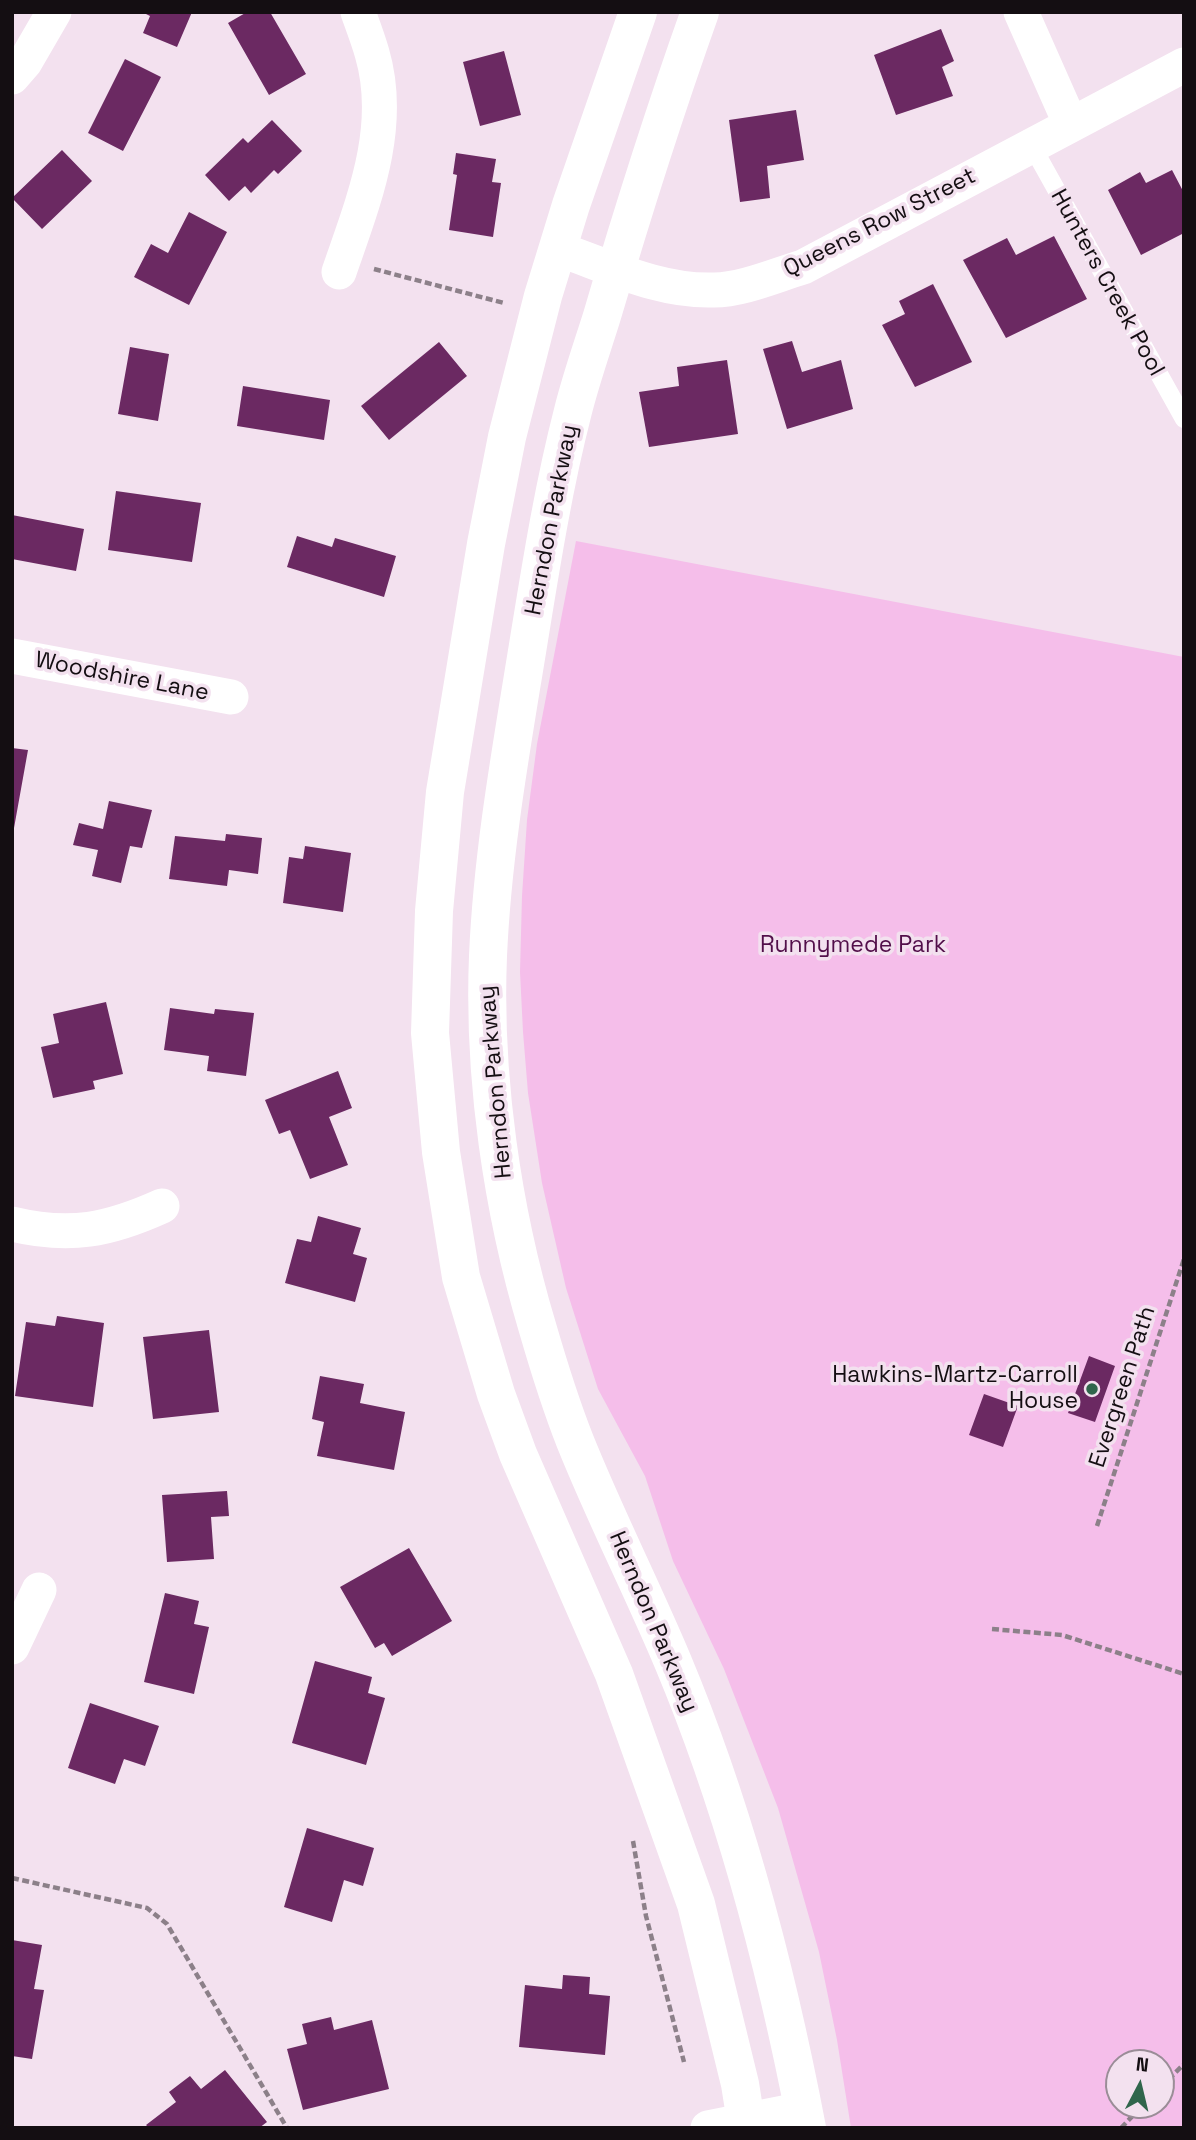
<!DOCTYPE html>
<style>
body{margin:0}
#map{position:relative;width:1196px;height:2140px;overflow:hidden;background:#f3e1ef;font-family:"Space Grotesk",sans-serif}
canvas{display:block}
.frame{position:absolute;inset:0;border:14px solid #140e12;pointer-events:none}
.north{position:absolute;left:1105px;top:2049px;width:70px;height:70px;box-sizing:border-box;background:#f3e1ef;border:2px solid #9a8d97;border-radius:50%;rotate:7deg;font-size:19px;font-weight:700;line-height:28px;text-align:center;color:#140e12}
.north::after{content:'';display:block;margin:auto;width:24px;height:32px;background:#30664c;clip-path:polygon(50% 0,100% 100%,50% 72%,0 100%)}
</style>
<div id="map">
<canvas width="1196" height="2140"></canvas>
<div class="frame"></div>
<div class="north">N</div>
</div>
<script>
const g = document.querySelector('canvas').getContext('2d');
g.lineJoin = 'round';
function paint(path, color) {
  g.fillStyle = color;
  g.fill(path, 'evenodd');
}
function stroke(path, color, width, dash) {
  g.strokeStyle = color;
  g.lineWidth = width;
  g.lineCap = dash ? 'butt' : 'round';
  g.setLineDash(dash || []);
  g.stroke(path);
}
function drawText(font, color, halo, rows, align = 'center') {
  g.font = font + ' "Space Grotesk",sans-serif';
  g.lineWidth = 7;
  g.setLineDash([]);
  g.textBaseline = 'middle';
  g.strokeStyle = halo;
  g.fillStyle = color;
  for (const [text, x, y, turn = 0] of rows) {
    g.save();
    g.translate(x, y);
    g.rotate((+turn || 0) * Math.PI / 180);
    g.textAlign = isNaN(turn) ? turn : align;
    if (halo) g.strokeText(text, 0, 0);
    g.fillText(text, 0, 0);
    g.restore();
  }
}
const green = new Path2D(`
 M576,541L1184,657V2128H851L837,2040L819,1952L778,1808L724,1669L673,1561L645,1476L598,1389L566,1288L542,1183L528,1093L523,1032L520,972L522,896L527,820L537,744ZM1119,2063H1161V2105H1119Z`);
const building = new Path2D(`
 M142,12H192L177,47L143,33L150,16Z
 M247,12H270L306,74L269,95L228,23Z
 M941,29L954,61L942,67L953,96L896,115L874,55Z
 M504,51L521,115L480,126L463,62Z
 M125,59L161,77L123,151L88,133Z
 M796,110L804,160L767,166L770,198L740,202L729,120Z
 M272,120L302,151L278,174L274,170L251,193L245,186L229,201L205,175L243,138L248,143Z
 M62,150L92,181L42,229L12,198Z
 M456,153L496,159L492,182L501,183L493,237L449,230L457,175L453,174Z
 M1172,170L1184,193V233L1141,255L1108,190L1140,172L1146,183Z
 M189,212L227,232L189,305L134,277L151,244L168,253Z
 M1054,236L1087,299L1006,338L963,260L1007,238L1016,255Z
 M933,284L972,362L915,387L882,325L905,314L899,301Z
 M792,341L802,372L841,360L853,409L787,429L763,349Z
 M439,342L467,376L389,440L361,406Z
 M130,347L169,354L158,421L118,414Z
 M727,360L738,434L649,447L639,392L679,386L677,367Z
 M243,386L330,400L324,440L237,426Z
 M116,491L201,503L192,562L108,550Z
 M12,515L84,529L76,571L12,559Z
 M297,536L332,547L335,538L396,556L384,597L287,567Z
 M12,748L28,750L14,828H12Z
 M109,801L152,810L142,848L130,846L121,883L92,876L98,850L73,845L79,823L103,829Z
 M226,834L262,838L258,874L229,870L227,886L169,879L175,836L225,841Z
 M305,846L351,853L343,912L283,903L289,857L303,859Z
 M106,1002L123,1074L93,1081L95,1089L53,1098L41,1047L59,1043L53,1014Z
 M170,1008L214,1014L215,1009L254,1013L246,1076L207,1071L209,1056L164,1050Z
 M338,1071L352,1108L329,1117L348,1165L310,1179L290,1130L279,1134L265,1100Z
 M318,1216L361,1228L353,1254L367,1258L355,1302L285,1283L297,1239L311,1242Z
 M57,1316L104,1323L93,1407L15,1396L26,1322L55,1326Z
 M209,1330L219,1412L153,1419L143,1337Z
 M1089,1356L1115,1366L1095,1422L1068,1413Z
 M320,1376L364,1384L360,1403L405,1412L394,1470L317,1456L324,1422L312,1419Z
 M984,1394L1018,1406L1003,1447L969,1435Z
 M227,1491L229,1516L211,1517L214,1559L167,1562L162,1495Z
 M409,1548L452,1621L392,1656L384,1643L375,1648L340,1587Z
 M165,1593L199,1601L194,1624L209,1627L194,1694L144,1682Z
 M315,1661L372,1677L368,1693L385,1698L366,1765L292,1743Z
 M90,1703L159,1726L145,1766L124,1759L115,1784L68,1768Z
 M307,1828L374,1848L363,1886L344,1880L332,1922L284,1907Z
 M12,1940L42,1945L34,1989L44,1990L32,2059L12,2056Z
 M563,1975L590,1977L589,1994L610,1996L605,2055L519,2047L525,1985L562,1989Z
 M331,2017L334,2030L372,2020L389,2089L303,2110L287,2049L307,2044L302,2024Z
 M225,2070L267,2122L259,2128H149L146,2125L176,2102L169,2092L190,2076L201,2089Z`);
const path = new Path2D(`
 M374,269L504,303
 M1097,1526L1184,1259
 M992,1629L1062,1635L1184,1674
 M633,1841L646,1916L684,2062
 M12,1878L147,1908L167,1924L287,2128
 M1161,2087L1184,2064
 M1121,2128L1143,2105`);
const service = new Path2D(`
 M1032,146L1184,419`);
const minor = new Path2D(`
 M1021,12L1071,125
 M12,77L25,62L54,12
 M558,249C608,266 660,292 714,290C742,290 776,275 803,267L1184,65
 M339,272C363,202 394,128 372,53C368,39 363,26 358,12
 M12,656L231,697
 M12,1224C70,1238 109,1230 162,1206
 M12,1647L39,1590
 M708,2128L804,2109`);
const secondary = new Path2D(`
 M638,12L571,205L543,296L507,437L486,544L445,792L434,911L430,1033L441,1152L461,1277L496,1394L518,1454L614,1674L696,1904L740,2084L747,2128
 M700,12C664,113 632,214 602,316C592,348 581,379 573,411C550,500 537,592 522,682C507,773 492,864 488,956C483,1077 502,1209 537,1326C548,1364 560,1403 575,1441C605,1516 642,1588 673,1662C735,1810 777,1971 807,2128`);
const markers = [
 [1092,1389,7,"#30664c"]
];
const streetNames = [
 ["Queens Row Street",880,223,-27],
 ["Hunters Creek Pool",1107,283,61],
 ["Herndon Parkway",552,520,-79],
 ["Woodshire Lane",122,677,11],
 ["Herndon Parkway",496,1082,-95],
 ["Evergreen Path",1123,1387,-72],
 ["Herndon Parkway",653,1622,67]
];
const parkNames = [
 ["Runnymede Park",853,946]
];
const poiNames = [
 ["Hawkins-Martz-Carroll",1078,1376],
 ["House",1078,1402]
];
paint(green, '#f5beea');
paint(building, '#6b2962');
stroke(path, '#8c8089', 4.5, [7, 3.5]);
stroke(service, '#fff', 18);
stroke(minor, '#fff', 35);
stroke(secondary, '#fff', 38);
for (const [x, y, r, color] of markers) {
  const dot = new Path2D();
  dot.arc(x, y, r, 0, 2 * Math.PI);
  g.fillStyle = color;
  g.fill(dot);
  stroke(dot, '#f3e1ef', 2.5);
}
drawText('23px', '#140e12', '#f3e1ef', streetNames);
drawText('23px', '#520f4a', '#f3e1ef', parkNames);
drawText('23px', '#140e12', '#f3e1ef', poiNames, 'right');
</script>
